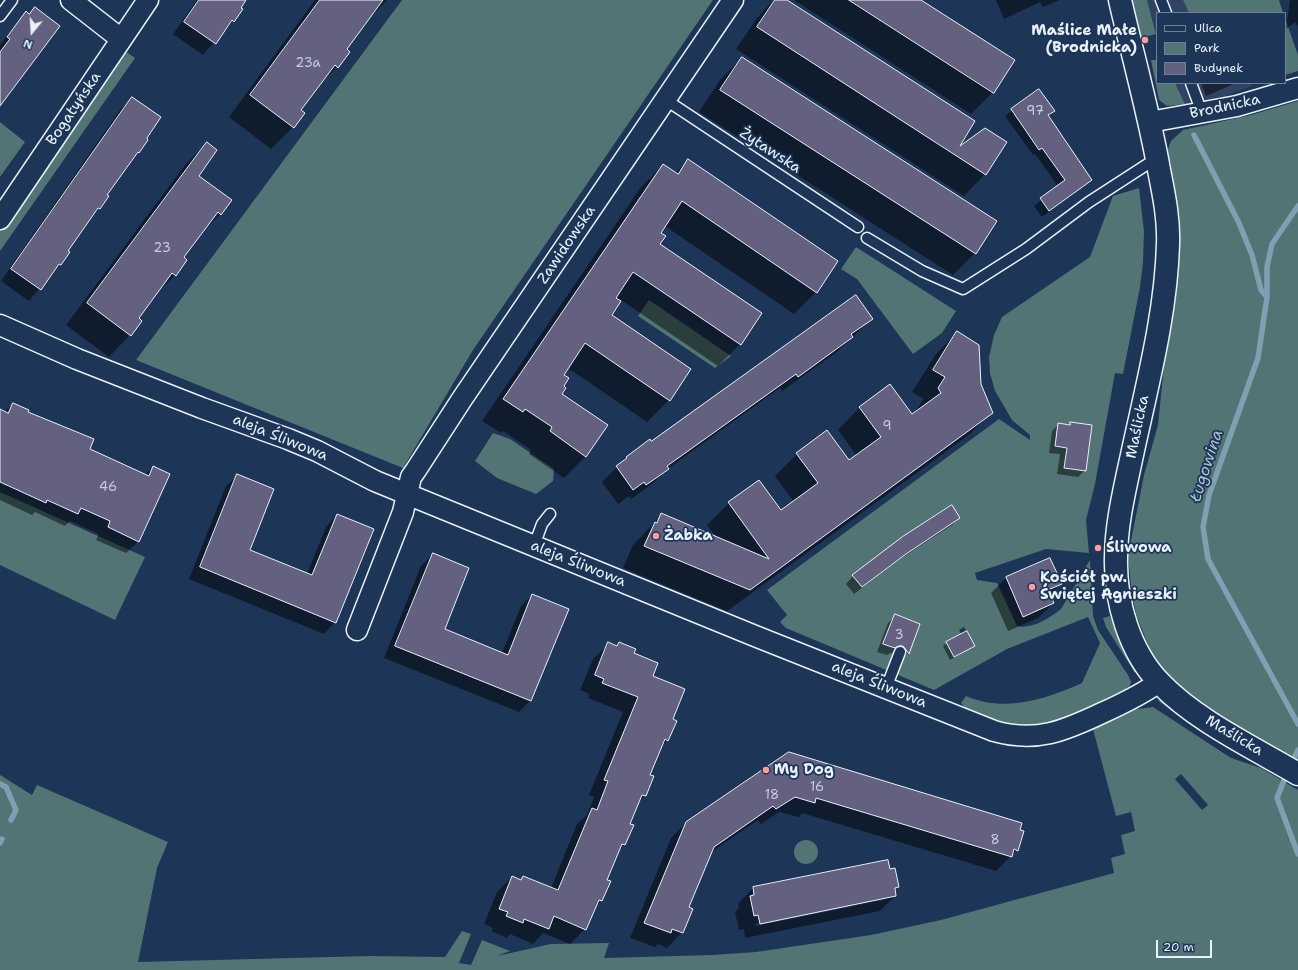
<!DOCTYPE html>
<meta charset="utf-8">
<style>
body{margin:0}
#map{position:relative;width:1298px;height:970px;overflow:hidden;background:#1d3557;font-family:"Shantell Sans",sans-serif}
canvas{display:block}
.legend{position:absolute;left:1156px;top:12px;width:130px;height:72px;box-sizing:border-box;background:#1d3557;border:1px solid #6e8097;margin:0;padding:5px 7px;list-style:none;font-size:12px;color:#e8f1f8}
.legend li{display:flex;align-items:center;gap:8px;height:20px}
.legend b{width:20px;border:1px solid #6e8097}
.north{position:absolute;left:12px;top:12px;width:40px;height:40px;-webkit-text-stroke:3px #1d3557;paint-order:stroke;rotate:198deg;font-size:11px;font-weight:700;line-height:16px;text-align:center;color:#e8f1f8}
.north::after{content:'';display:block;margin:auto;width:14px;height:18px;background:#e8f1f8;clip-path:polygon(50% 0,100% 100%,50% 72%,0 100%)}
.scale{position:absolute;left:1156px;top:940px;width:56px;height:18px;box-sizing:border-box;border:2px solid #e8f1f8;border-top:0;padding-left:5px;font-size:12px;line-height:14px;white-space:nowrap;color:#e8f1f8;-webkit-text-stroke:3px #1d3557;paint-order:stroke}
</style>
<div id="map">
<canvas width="1298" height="970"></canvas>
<ul class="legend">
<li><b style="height:5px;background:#1d3557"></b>Ulica</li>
<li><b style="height:11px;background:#527474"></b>Park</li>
<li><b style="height:11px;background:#646180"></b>Budynek</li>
</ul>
<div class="north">N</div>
<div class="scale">20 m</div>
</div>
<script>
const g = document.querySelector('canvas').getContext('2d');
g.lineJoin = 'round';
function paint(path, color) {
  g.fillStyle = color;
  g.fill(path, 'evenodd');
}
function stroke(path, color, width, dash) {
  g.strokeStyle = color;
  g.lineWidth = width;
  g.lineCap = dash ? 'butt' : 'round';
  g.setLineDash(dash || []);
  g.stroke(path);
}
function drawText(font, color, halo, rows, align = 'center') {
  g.font = font + ' "Shantell Sans",sans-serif';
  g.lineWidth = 3.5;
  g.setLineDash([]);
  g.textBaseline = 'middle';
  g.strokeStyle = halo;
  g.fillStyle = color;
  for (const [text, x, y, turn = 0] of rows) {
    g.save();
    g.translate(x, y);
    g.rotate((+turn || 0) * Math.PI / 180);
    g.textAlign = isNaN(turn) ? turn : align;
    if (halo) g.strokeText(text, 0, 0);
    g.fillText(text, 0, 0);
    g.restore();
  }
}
const built = new Path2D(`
 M1147,0H1183L1189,13H1157V34Z
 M1175,83H1251L1252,86L1226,96L1185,104Z`);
const green = new Path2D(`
 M402,0H713L473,350L403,468L136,360Z
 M1128,0H1147L1156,34L1140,38Z
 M1183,0H1279L1283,13H1189Z
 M1285,18L1298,55V71L1285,75Z
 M125,51L135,58L0,251V230Z
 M1151,60H1157V83H1175L1185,104L1167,106L1159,100Z
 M1298,101V761L1275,747L1273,750L1196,702L1170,679L1154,660L1137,617L1132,596L1128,556L1144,475L1158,425L1167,335L1164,161L1171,141L1183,130L1251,115Z
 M0,122L25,142L0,177Z
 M1139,188L1144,232L1143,262L1140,287L1123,374L1115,373L1095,484L1086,520L1089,553L1046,549L975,573L977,580L997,583L1017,626C1031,630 1050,618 1061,609L1090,560L1093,616L1098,630L1128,675L1131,682L1128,691C1085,713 1036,739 986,719C975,715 968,713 961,703L966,696C1004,713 1047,699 1082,683L1100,643L1088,617L1007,649L934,690L786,628L780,622L787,615L767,590L999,419L1030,440V435L1012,420L995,391L990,373L989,357L994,335L1002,317L1090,257L1113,196ZM1070,422L1092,425L1086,471L1064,468L1067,448L1055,446L1059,424L1070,425ZM951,505L960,518L911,551L902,537ZM908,553L862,587L853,576ZM895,614L920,624L908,654L884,644ZM964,627L975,646L970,649L959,630ZM959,635L967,650L954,657L946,642Z
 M856,247L956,311L942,333L913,354L857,279L841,269Z
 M649,300L731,356L715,368L638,316Z
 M493,433L510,439L554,469L553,481L536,494L497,478L475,461Z
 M0,492L145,557L115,620L0,565Z
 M1110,616L1135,664V673L1106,627L1103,618Z
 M1157,700L1168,702L1236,751L1201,732Z
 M1153,707L1231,758L1261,768L1298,790V970H0V775L32,795L37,785L168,842L157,868L138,962L369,956L445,957L462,931L471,934L459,963L471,965L482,940L510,951L497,956L551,944L609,943L604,958L712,955L756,952L871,935L941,920L1114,873L1111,858L1125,854L1121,835L1135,831L1131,812L1116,816L1093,729L1130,710ZM1181,774L1208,805L1202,810L1175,779Z
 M794 852a12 12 0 1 1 24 0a12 12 0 1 1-24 0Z`);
const shadow = new Path2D(`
 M197,0H245L240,8L241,9L233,21L203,55L173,34Z
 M315,0H387L362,26L345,49L337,67L317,87L300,111L293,127L271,149L229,117Z
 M774,0H785L985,174L964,196L736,49L757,18Z
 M794,0H920L993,92L971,114Z
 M996,0H1059L1043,7L1040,2L1004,19Z
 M1290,0H1298V26L1295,22L1286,29Z
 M35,8L0,104V45L19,20L26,13L28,15Z
 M742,58L975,253L953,275L699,112L720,80Z
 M1201,83H1236L1206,96Z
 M1039,90L1054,110L1047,117L1091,180L1042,217L1034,206L1058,186L1035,154L1033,155L1005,116Z
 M132,98L145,139L138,152L130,161L106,195L99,208L91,217L67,251L60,264L29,301L1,281L120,110Z
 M207,143L198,176L220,214L200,234L183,257L186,260L175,275L154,296L138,319L130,335L109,357L66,325L185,165Z
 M688,160L816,292L794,314L665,226L660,233L659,244L740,344L718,366L621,300L611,315L690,369L669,400L647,422L568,368L563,375L561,394L586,456L564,478L529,454L531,450L503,431L501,433L482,421L641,187L663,165L675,174Z
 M871,319L837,352L782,391L780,388L666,470L652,484L631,499L629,496L618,504L602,482L627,457L651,442Z
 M957,333L991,412L970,434L727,611L623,568L633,545L662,515L716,537L707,525L729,503L781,511L794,502L775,476L797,454L849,462L857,456L838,430L859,408L890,385L912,416L924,399L912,392L936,354Z
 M13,404L88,450L145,475L154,467L139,541L126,553L96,540L99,534L70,521L65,526L35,512L32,515L0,500V410L4,412Z
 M1070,423L1085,470L1078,477L1057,474L1060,454L1049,453L1052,431L1059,424L1068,426Z
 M238,475L248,550L307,574L326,527L337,515L335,622L324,634L189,579L226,486Z
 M959,518L952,525L897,561L854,594L846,584L853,576Z
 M433,554L443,629L502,653L521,606L532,595L530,701L519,712L384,658L421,566Z
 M1049,559L1060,584L1049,595L1053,603L1038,618L1008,631L991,593L1006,578Z
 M895,616L919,625L908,653L901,660L895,653H890L887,655L877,652L888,623Z
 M619,643L633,653L652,676L672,720L668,740L661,747L649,775L652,777L645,796L638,803L629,824L624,845L618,851L606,880L601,901L594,908L585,929L570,944L543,933L533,944L510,934L507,938L491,931L493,928L484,924L497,892L512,877L520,880L523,877L551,888L577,824L587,815L594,797L589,795L623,712L588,698L589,694L580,690L593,659L609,644L616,646Z
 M947,643L974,646L950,660L943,646Z
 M789,754L1017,850L996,871L802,813L799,817L779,812L761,824L758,820L710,853L688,908L682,932L667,948L658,944L655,947L630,938L671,838L686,823Z
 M889,870L898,887L894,891L895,896L880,911L745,938L744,929L739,930L735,912L739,908L738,904L753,888ZM883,898V900L756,926L755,924Z`);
const stream = new Path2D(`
 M1194,135L1239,223L1252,255L1261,290L1267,297
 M1298,206L1272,244L1267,267V297L1258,358L1209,495L1203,527L1208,559L1298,724
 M1290,766L1298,750
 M1287,773L1277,798L1298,854
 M0,784L6,787L16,810L11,820
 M0,843L2,839`);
const building = new Path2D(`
 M199,0H246L241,8L243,9L234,22L232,20L216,44L184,22Z
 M320,0H383L347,49L350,52L338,68L335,65L301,110L305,113L294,128L250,95Z
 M775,0H787L975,121L960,146L985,128L1007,142L986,175L757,27Z
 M849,0H921L1015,60L994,93Z
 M35,7L60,26L0,106V52L10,39L7,37L26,11L29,14Z
 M742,57L997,221L976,254L720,90Z
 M1039,89L1055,111L1048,115L1092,180L1049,211L1040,198L1065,180L1042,148L1039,150L1011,109Z
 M132,97L161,117L147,138L148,140L139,153L138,152L107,195L109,196L100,209L98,208L68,251L70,252L61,265L59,264L41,290L11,269Z
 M207,142L217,150L199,176L232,200L221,215L218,212L184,257L187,260L176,276L172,273L139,318L142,321L131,336L87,303Z
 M688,159L838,261L817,293L682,201L661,233L666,236L660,244L762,313L741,345L633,272L616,298L621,301L612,315L691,369L670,401L585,343L564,375L569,378L564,386L566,388L562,394L608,425L586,457L550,431L552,427L525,409L523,412L503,399L663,164L678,174Z
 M856,295L873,319L851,334L853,337L798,377L796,374L667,466L669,469L646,485L644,482L633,490L616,466L627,458L626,457L650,439L651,441Z
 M957,331L979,345L981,384L993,413L750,590L644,546L655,522L657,523L661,513L769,559L728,502L759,480L781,510L818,483L796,453L827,430L849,460L881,437L859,407L890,384L912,414L941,393L938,388L945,377L933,370Z
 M13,403L29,410L28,412L94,439L90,449L149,476L153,466L170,474L139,542L108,527L110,521L81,508L78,514L47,500L46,503L0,482V409L8,413Z
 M1070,422L1092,425L1086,471L1064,468L1067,448L1055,446L1058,423L1070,425Z
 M237,474L274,489L250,550L312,575L337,514L374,529L336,623L200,567Z
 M952,505L960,518L906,554L862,587L852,575L902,537Z
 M433,553L469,568L445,629L508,655L532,594L569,609L531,701L395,646Z
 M1050,558L1062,584L1048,590L1054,603L1023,617L1006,577Z
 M895,614L920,624L909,654L903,646H899L895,648L883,644Z
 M967,631L975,646L954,657L946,642Z
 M608,642L617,646L619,642L636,649L634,653L658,663L653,676L685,689L673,719L677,721L668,741L665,739L650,775L654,776L646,796L642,795L630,824L634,825L625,845L622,844L607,880L611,881L602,901L599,900L586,930L554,916L549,929L524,919L523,923L506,916L508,912L499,909L512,876L521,880L523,876L558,890L592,808L597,810L608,781L604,780L638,697L602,683L604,679L595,675Z
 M789,752L1022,823L1020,830L1024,831L1018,851L1014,849L1012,857L816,798L815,803L795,797L776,809L773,806L714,847L689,907L693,909L683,933L672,929L671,933L644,923L686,822Z
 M888,860L890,869L895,868L899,887L895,888L896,896L760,924L758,915L754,916L750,896L754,895L753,887Z`);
const lane = new Path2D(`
 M1161,0L1166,13
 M0,16L12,0
 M1191,83L1202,113
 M666,100L858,227
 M867,238L922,271L963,289L1026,249L1089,202L1157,158
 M534,546L542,524L550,514
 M886,688L900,652`);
const street = new Path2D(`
 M71,0L121,39
 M1150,122L1237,106L1298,88
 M0,219L148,0
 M0,325L77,359L202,408L288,439L317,451L375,481L755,636L994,731C1036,743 1064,731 1102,713C1122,704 1141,695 1159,682
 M357,630L403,512L411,477L416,470L462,399L733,0`);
const secondary = new Path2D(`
 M1120,0C1133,57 1149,113 1159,170C1164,195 1169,219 1168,244C1166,315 1147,385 1132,455C1125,488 1116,524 1116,558C1115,601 1129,651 1160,683C1195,720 1254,748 1298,774`);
const markers = [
 [1145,40,4,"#ff9aa2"],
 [656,536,4,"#ff9aa2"],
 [1098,548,4,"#ff9aa2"],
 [1032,587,4,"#ff9aa2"],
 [766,770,4,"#ff9aa2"]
];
const numberNames = [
 ["23a",308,64],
 ["97",1035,112],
 ["23",162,249],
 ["9",887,427],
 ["46",108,488],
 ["3",899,636],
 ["16",817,788],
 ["18",772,796],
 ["8",995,841]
];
const poiNames = [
 ["Maślice Małe",1137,31,"right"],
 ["(Brodnicka)",1137,48,"right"],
 ["Żabka",664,536],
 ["Śliwowa",1106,548],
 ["Kościół pw.",1040,578],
 ["Świętej Agnieszki",1040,595],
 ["My Dog",774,770]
];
const streetNames = [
 ["Brodnicka",1225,107,-12],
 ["Bogatyńska",74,109,-56],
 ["Żytawska",770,151,33],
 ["Zawidowska",567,245,-56],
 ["Maślicka",1138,427,-78],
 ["aleja Śliwowa",280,438,22],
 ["aleja Śliwowa",578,564,22],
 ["aleja Śliwowa",879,685,22],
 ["Maślicka",1234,736,31]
];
const waterNames = [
 ["Ługowina",1207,466,-72]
];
paint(built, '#324263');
paint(green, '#527474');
paint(shadow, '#0007');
stroke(stream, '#819fb2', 5.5);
paint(building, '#646180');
stroke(building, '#e8f1f8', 1);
stroke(lane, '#e8f1f8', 13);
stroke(street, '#e8f1f8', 23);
stroke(secondary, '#e8f1f8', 25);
stroke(lane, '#1d3557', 10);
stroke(street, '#1d3557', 20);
stroke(secondary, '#1d3557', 22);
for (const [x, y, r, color] of markers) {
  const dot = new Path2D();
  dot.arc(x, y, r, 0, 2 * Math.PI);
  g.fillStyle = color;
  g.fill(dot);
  stroke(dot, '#1d3557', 1.5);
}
drawText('13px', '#c7cdda', null, numberNames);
drawText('bold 15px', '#e8f1f8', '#1d3557', poiNames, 'left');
drawText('15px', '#e8f1f8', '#1d3557', streetNames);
drawText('italic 16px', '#acc1cf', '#1d3557', waterNames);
</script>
